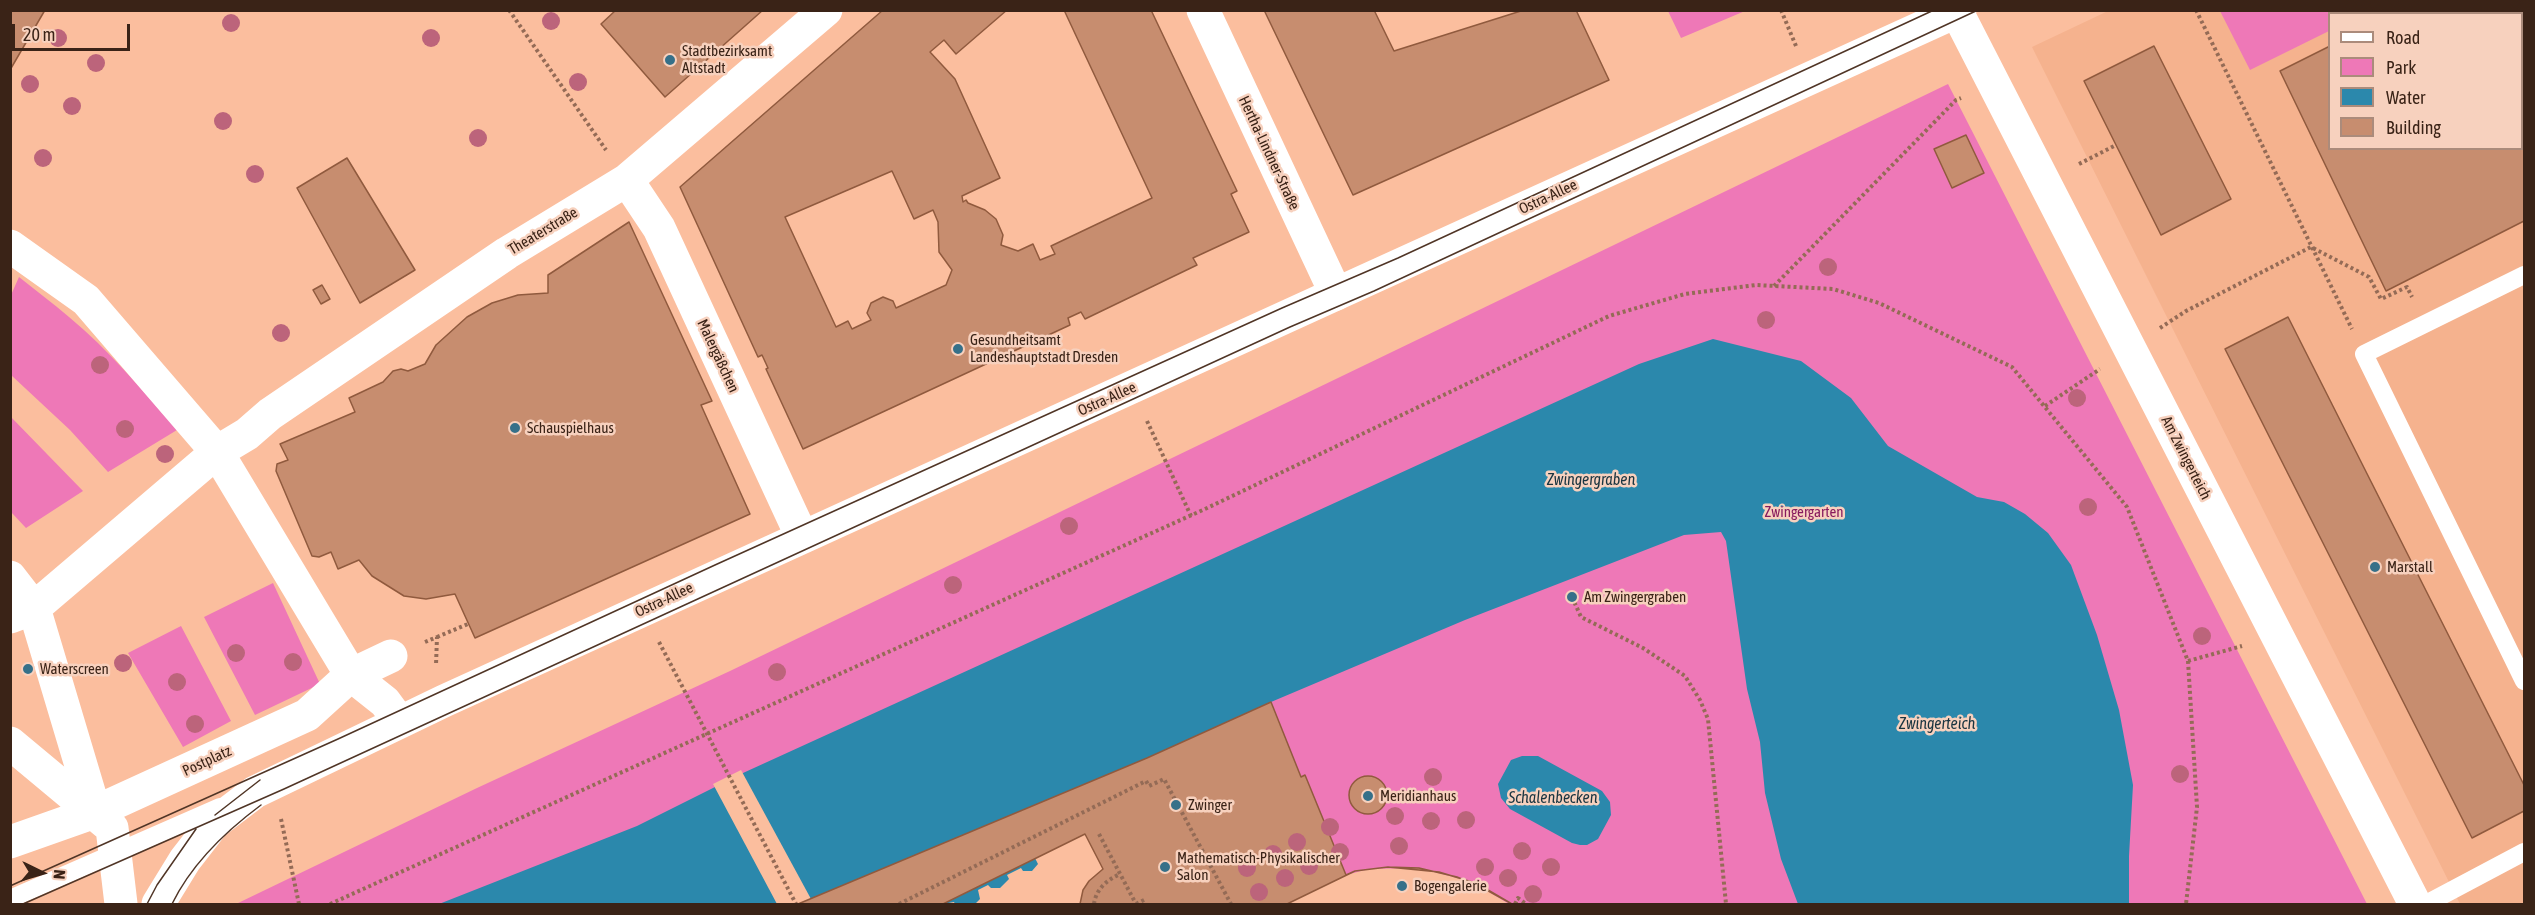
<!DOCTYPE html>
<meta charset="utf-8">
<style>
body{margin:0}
#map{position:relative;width:2535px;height:915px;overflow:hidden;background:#fbbe9e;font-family:"Asap Condensed",sans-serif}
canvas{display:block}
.frame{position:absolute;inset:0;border:12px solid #3a2317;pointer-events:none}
.legend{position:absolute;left:2328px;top:12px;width:195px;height:138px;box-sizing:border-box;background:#f7d1be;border:2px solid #ab8b7b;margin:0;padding:8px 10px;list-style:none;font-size:18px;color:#3a2317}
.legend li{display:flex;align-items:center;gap:12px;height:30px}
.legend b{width:30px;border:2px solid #ab8b7b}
.north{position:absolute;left:12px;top:843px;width:60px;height:60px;-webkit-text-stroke:4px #f7d1be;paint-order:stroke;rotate:95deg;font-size:16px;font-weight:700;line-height:24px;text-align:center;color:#3a2317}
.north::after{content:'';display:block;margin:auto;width:21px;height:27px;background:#3a2317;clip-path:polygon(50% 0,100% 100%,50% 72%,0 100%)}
.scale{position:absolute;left:12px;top:24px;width:118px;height:27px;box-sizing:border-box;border:3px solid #3a2317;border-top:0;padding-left:8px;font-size:18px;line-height:21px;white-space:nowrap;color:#3a2317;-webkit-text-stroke:4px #f7d1be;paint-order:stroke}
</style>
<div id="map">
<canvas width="2535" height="915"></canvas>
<div class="frame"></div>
<ul class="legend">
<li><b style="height:8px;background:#fff"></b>Road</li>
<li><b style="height:16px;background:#ee78b7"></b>Park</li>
<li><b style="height:16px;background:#2b88ac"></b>Water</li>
<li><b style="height:16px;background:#c78d6f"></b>Building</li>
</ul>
<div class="north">N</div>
<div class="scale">20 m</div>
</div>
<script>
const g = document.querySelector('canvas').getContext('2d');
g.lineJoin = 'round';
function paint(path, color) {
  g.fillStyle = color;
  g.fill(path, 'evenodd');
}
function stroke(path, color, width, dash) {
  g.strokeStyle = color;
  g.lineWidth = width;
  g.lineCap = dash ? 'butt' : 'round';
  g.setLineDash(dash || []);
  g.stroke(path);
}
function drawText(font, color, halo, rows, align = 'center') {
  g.font = font + ' "Asap Condensed",sans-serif';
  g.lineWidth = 5;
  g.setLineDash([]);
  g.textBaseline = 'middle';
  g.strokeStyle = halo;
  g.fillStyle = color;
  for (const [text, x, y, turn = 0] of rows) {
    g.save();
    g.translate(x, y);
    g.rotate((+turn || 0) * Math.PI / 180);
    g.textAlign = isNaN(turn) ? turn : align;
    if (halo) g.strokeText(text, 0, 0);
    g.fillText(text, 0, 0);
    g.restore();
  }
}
const built = new Path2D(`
 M2108,11H2524V904H2460L2032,47ZM2330,14H2522V148H2330Z`);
const green = new Path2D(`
 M1668,11H1745L1681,38Z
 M2220,11H2371L2365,13L2330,14L2329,31L2250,70Z
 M1948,84L2367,904H1509L1472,882L1419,868L1369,869L1346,875L1305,775L1301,777L1270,702L1147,758L798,904H236L477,788L730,671Z
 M19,277C35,290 53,303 69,317C109,350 143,391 177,430L108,472L70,430L11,375V295Z
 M10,416L83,491L26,528L11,512Z
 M273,583L320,684L255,715L204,617Z
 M181,626L231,721L183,747L128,653Z`);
const water = new Path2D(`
 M1713,339L1801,361L1851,398L1888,446L1977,497L2004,502L2025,514L2048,533L2071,565L2097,635L2119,710L2133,785L2129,856V904H1798L1781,859L1765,793L1760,742L1747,689L1726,541L1721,532L1684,535L1465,620L1271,702L1147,758L798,904H439L637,826L743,773L1639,364Z
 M1522,756H1538L1602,791L1610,802L1611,815L1598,839L1587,845H1580L1572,843L1510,809L1501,798L1498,784L1511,760Z
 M1035,858L1038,864L1032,871H1023L1021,868L1007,875L1009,879L1000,888H991L988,885L978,890L980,899L975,904H955L954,902L943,904Z`);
const pier = new Path2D(`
 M741,770L811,899L798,904H777L713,784Z`);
const building = new Path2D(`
 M10,10H45L10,70Z
 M616,10H763L665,97L601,24Z
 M883,10H1007L956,54L944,40L930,52L955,79L1000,178L962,196L963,202L966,200L968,203L985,210L996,219L1003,235L1001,245L1018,251L1033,244L1040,260L1055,254L1051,246L1152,198L1064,10H1151L1237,191L1231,194L1249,232L1193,258L1197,265L1085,319L1081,312L1068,318L1070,325L803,449L766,369L768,368L762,355L758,357L680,187ZM892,171L914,219L933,210L938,222L939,252L952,270L946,285L896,308L893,301L883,297L871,303L867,313L871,320L852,329L848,321L836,327L785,217Z
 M1264,10H1374L1394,51L1524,10H1576L1609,80L1353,195Z
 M2524,17V221L2386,291L2280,71L2330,46V148H2522V19Z
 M2154,46L2231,199L2161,235L2084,81Z
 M1966,135L1984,173L1952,188L1934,149Z
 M347,158L415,270L360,303L297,188Z
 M629,222L712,401L701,405L750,514L475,638L455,594L426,599L404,596L372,576L359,560L338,569L331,552L319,557L312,556L276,471L277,464L288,460L280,444L355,412L349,398L383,382L393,371L401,369L408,371L425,364L436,345L467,317L492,303L518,295L548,293V275Z
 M322,285L330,299L321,304L313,290Z
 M2288,317L2524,785V811L2472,838L2225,349Z
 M1271,702L1301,777L1305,775L1346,875L1355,871L1388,867L1439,872L1472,882L1512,904H1080L1083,890L1089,881L1103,869L1085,834L943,904H798L1147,758Z
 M1349 795a19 19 0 1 1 38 0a19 19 0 1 1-38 0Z
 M1388,867L1419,868L1457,877L1488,890L1512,904H1287L1355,871Z`);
const path = new Path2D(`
 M509,10L606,150
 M1781,10L1796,46
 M2196,10L2352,329
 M2079,164L2116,145
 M1774,286L1956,100L1961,98
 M2160,328L2186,311L2311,247L2369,277L2381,299L2407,287L2412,297
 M2045,406L2100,369
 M1147,421L1191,516
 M1572,597L1581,617L1643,648L1685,676L1700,700L1708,719L1726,904
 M437,637L468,624
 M425,642L437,637L436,665
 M659,642L796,904
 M2188,661L2242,646
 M281,819L299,904
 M1099,834L1136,904
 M330,904L1205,509L1609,316L1685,294L1756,285L1833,289L1879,303L2012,367L2127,507L2188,661L2197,807L2186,904
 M899,904L1146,781L1149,786L1164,779L1231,904
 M1094,904C1096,889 1107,880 1120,874
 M1136,904L1146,899
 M1515,904L1518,898L1526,904`);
const lane = new Path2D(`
 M2524,275L2364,354L2524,681
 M10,899L220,807
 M2426,904L2524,852`);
const street = new Path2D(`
 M1957,12L2415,904
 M627,180L659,228L802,537
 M10,246L86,300L217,452L351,675L385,702L399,721
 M10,577L34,608L95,812
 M10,617L34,608L217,452L247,434L270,414L507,253L627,180L826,10
 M10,743L112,828L121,904
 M10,842L95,812L307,715L351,675L391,656
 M158,904L185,860L213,824L255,792L444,701L1336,294`);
const secondary = new Path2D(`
 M1203,10L1336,294L1960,10`);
const tram = new Path2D(`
 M215,815L260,780
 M10,886L338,739L715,565L1282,308L1398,258L1934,10
 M23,904L284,789L1290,327L1374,291L1978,10
 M147,904L157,885L196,829
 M172,904C191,865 226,831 261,805`);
const trees = [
 [551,21],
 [231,23],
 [58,38],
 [431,38],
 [96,63],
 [578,82],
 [30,84],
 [72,106],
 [223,121],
 [478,138],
 [43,158],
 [255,174],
 [1828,267],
 [1766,320],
 [281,333],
 [100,365],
 [2077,398],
 [125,429],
 [165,454],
 [2088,507],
 [1069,526],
 [953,585],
 [2202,636],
 [236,653],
 [293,662],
 [123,663],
 [777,672],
 [177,682],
 [195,724],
 [2180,774],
 [1433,777],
 [1395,816],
 [1466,820],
 [1431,821],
 [1330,827],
 [1297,842],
 [1399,846],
 [1522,851],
 [1340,852],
 [1273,854],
 [1309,866],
 [1485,867],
 [1551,867],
 [1247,868],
 [1285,878],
 [1508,878],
 [1259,892],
 [1533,894]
];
const markers = [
 [670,60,6,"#367089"],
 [958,349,6,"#367089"],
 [515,428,6,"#367089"],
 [2375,567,6,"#367089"],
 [1572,597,6,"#367089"],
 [28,669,6,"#367089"],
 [1368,796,6,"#367089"],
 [1176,805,6,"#367089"],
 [1165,867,6,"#367089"],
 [1402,886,6,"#367089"]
];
const poiNames = [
 ["Stadtbezirksamt",682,51],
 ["Altstadt",682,68],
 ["Gesundheitsamt",970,340],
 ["Landeshauptstadt Dresden",970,357],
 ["Schauspielhaus",527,428],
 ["Marstall",2387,567],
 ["Am Zwingergraben",1584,597],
 ["Waterscreen",40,669],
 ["Meridianhaus",1380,796],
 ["Zwinger",1188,805],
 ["Mathematisch-Physikalischer",1177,858],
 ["Salon",1177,875],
 ["Bogengalerie",1414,886]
];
const streetNames = [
 ["Hertha-Lindner-Straße",1269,153,65],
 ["Ostra-Allee",1548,197,-25],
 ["Theaterstraße",543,231,-31],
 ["Malergäßchen",718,356,65],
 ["Ostra-Allee",1107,399,-24],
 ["Am Zwingerteich",2186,458,63],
 ["Ostra-Allee",664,600,-25],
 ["Postplatz",207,761,-25]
];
const parkNames = [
 ["Zwingergarten",1804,512]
];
const waterNames = [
 ["Zwingergraben",1591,480],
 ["Zwingerteich",1937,724],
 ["Schalenbecken",1553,798]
];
paint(built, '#f5b28e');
paint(green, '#ee78b7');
paint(water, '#2b88ac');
paint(pier, '#fbbe9e');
paint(building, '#c78d6f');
stroke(building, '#905a3e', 1.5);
stroke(path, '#946b56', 4, [3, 3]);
stroke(lane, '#fff', 18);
stroke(street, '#fff', 33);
stroke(secondary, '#fff', 33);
stroke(tram, '#503526', 1.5);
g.fillStyle = '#bc647b';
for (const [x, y] of trees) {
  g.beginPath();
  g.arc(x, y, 9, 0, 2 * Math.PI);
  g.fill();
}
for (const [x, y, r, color] of markers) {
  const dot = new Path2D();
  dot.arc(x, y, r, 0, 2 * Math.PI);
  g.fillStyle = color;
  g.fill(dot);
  stroke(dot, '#f7d1be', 2);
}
drawText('15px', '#3a2317', '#f7d1be', poiNames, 'left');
drawText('15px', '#3a2317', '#f7d1be', streetNames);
drawText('15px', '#881b5e', '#f7d1be', parkNames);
drawText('italic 16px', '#193440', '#f7d1be', waterNames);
</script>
